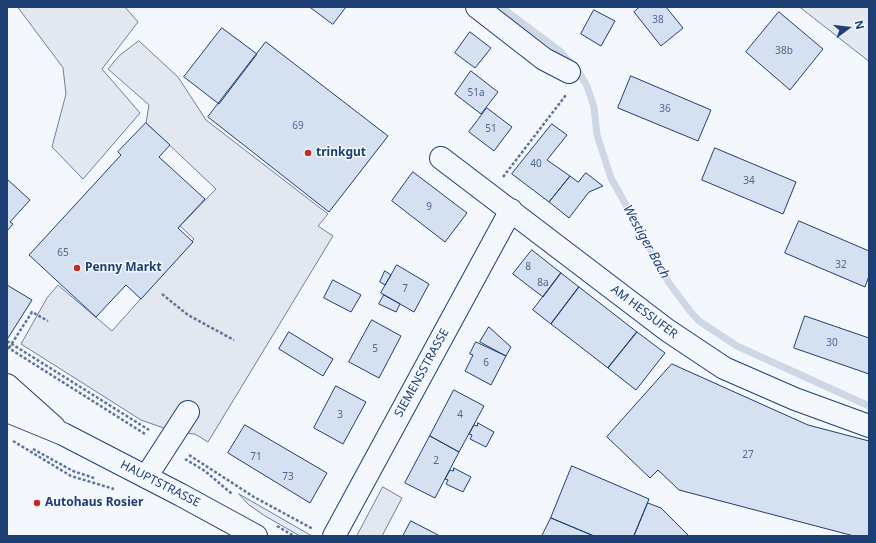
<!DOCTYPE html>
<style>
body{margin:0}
#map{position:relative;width:876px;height:543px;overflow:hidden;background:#f4f7fb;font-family:"Noto Sans",sans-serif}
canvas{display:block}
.frame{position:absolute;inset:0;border:8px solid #1d3f73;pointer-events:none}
.north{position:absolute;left:828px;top:8px;width:40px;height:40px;-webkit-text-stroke:3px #f4f7fb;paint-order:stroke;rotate:75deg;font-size:11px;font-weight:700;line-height:16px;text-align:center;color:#1d3f73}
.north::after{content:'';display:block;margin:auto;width:14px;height:18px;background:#1d3f73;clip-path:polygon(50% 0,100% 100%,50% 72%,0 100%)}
</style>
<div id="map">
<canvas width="876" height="543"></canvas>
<div class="frame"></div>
<div class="north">N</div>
</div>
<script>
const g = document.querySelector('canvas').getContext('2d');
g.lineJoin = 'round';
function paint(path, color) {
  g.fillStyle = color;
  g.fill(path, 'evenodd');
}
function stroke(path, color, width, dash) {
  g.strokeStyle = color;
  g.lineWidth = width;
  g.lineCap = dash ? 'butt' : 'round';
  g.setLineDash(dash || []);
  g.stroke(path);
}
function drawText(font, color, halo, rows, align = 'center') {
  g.font = font + ' "Noto Sans",sans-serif';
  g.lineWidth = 3;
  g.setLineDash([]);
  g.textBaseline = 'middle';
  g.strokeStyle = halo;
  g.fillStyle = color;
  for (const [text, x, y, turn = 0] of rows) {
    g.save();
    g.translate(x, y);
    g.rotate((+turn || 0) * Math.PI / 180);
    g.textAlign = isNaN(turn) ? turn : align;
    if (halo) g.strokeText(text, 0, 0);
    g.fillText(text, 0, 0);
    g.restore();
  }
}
const green = new Path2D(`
 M18,7H125L138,22L102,69L140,113L83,179L52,147L66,94L63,68Z
 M800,7H869V61Z
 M239,494L312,536H300L265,516L249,505Z`);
const parking = new Path2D(`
 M139,41L178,77L206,120L328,214L318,226L333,236L208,442L195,434L175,432L141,420L21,344L47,298L58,285L112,331L194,239L180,226L216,189L146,123L149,105L108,69L119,56Z
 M383,487L402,498L382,536H357Z`);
const stream = new Path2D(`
 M501,7L560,51L578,71L587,86L594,107L597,135L611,178L669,283L690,311L699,321L737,346L869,406`);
const building = new Path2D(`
 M310,7H346L333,24Z
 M640,7H666L683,28L661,46L634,12Z
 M594,10L615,21L601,46L581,34Z
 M779,12L823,49L790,90L746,52Z
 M222,28L257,54L219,104L184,77Z
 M470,32L491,48L475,68L455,53Z
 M266,42L388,136L329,212L208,117Z
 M471,71L498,92L481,114L455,94Z
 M631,76L711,110L698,141L618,108Z
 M487,108L512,127L494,151L469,132Z
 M146,123L170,145L159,157L205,199L178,228L193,242L141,299L126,285L96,317L29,255L121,155L118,152Z
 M552,124L567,135L547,160L570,176L549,202L512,174Z
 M715,148L796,182L783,214L702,180Z
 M413,172L467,213L445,242L392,201Z
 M586,173L603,186L589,192L569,218L549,202L570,176L578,182Z
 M7,179L30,200L10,222L13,224L7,231Z
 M799,221L869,251V276L865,287L785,253Z
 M532,250L561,273L543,297L513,274Z
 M397,265L429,284L414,312L381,293Z
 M385,271L391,275L385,285L380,282Z
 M561,273L579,287L551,324L533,310Z
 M333,280L361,295L351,312L324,298Z
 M7,285L32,300L8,338L7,337Z
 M579,287L637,332L608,368L551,324Z
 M384,295L400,304L396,312L379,304Z
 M805,316L869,338V374L794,348Z
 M372,320L401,336L379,378L349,362Z
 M489,327L511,347L506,356L480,342Z
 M289,332L333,359L323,376L279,349Z
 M637,332L665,353L636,390L608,368Z
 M476,342L506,356L491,385L465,371L473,355L470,354Z
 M672,364L808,425L869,441V536H854L679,490L658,470L650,478L607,437Z
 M336,386L366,402L343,444L314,428Z
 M454,390L484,406L459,452L430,436Z
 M478,423L494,432L486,447L470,439L472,435L469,434L474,425L477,426Z
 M245,425L327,473L310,503L228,453Z
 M430,436L459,452L435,498L405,483Z
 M572,466L649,499L634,536H594L551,518Z
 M454,468L471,477L463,492L446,484L448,480L445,479L450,470L453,471Z
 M648,503L661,508L689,536H634Z
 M551,518L594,536H542Z
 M411,521L440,536H403Z`);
const path = new Path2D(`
 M503,177L566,95
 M162,294L188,315L234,340
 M7,341L149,430
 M7,347L145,434
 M9,348L32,312L48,321
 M13,441L71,476L114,489
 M33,449L73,471L94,478
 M189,455L254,497L313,529
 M185,459L205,471L232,494
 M277,526L294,536`);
const minor = new Path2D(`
 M477,7L544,59L569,72
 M441,158L667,330L724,368L795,399L869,426
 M146,477L188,412
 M334,536L511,210`);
const major = new Path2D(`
 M7,385L54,427
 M7,411L63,434L181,495L256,536`);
const markers = [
 [308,153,4,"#c62828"],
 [77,268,4,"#c62828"],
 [37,503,4,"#c62828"]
];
const numberNames = [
 ["38",658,20],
 ["38b",784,51],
 ["51a",476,93],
 ["36",665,109],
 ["69",298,126],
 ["51",491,129],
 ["40",536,164],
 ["34",749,181],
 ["9",429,207],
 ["65",63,253],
 ["32",841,265],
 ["8",528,267],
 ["8a",543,283],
 ["7",405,289],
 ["30",832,343],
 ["5",375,349],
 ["6",486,363],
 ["3",340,415],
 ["4",460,415],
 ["27",748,455],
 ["71",256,457],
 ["2",436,461],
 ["73",288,477]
];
const poiNames = [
 ["trinkgut",316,153],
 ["Penny Markt",85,268],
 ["Autohaus Rosier",45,503]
];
const streetNames = [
 ["AM HESSUFER",644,312,37],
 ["SIEMENSSTRASSE",422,373,-61],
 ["HAUPTSTRASSE",160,484,27]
];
const waterNames = [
 ["Westiger Bach",646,242,61]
];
paint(green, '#e3e9f0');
stroke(green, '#687fa3', 1);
paint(parking, '#e3e8f0');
stroke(parking, '#687fa3', 1);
stroke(stream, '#cfd7e4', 7);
paint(building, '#d5e0f0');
stroke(building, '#1d3f73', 1);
stroke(minor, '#1d3f73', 24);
stroke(major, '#1d3f73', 24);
stroke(path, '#5e769c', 2.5, [3, 2]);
stroke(minor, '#f4f7fb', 22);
stroke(major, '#f4f7fb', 22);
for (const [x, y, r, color] of markers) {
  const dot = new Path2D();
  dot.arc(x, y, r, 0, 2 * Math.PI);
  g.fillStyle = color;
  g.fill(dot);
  stroke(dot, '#f4f7fb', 1.5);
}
drawText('10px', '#4b6792', null, numberNames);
drawText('bold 12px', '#1d3f73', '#f4f7fb', poiNames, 'left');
drawText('12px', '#1d3f73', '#f4f7fb', streetNames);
drawText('italic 13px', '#1d3f73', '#f4f7fb', waterNames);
</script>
